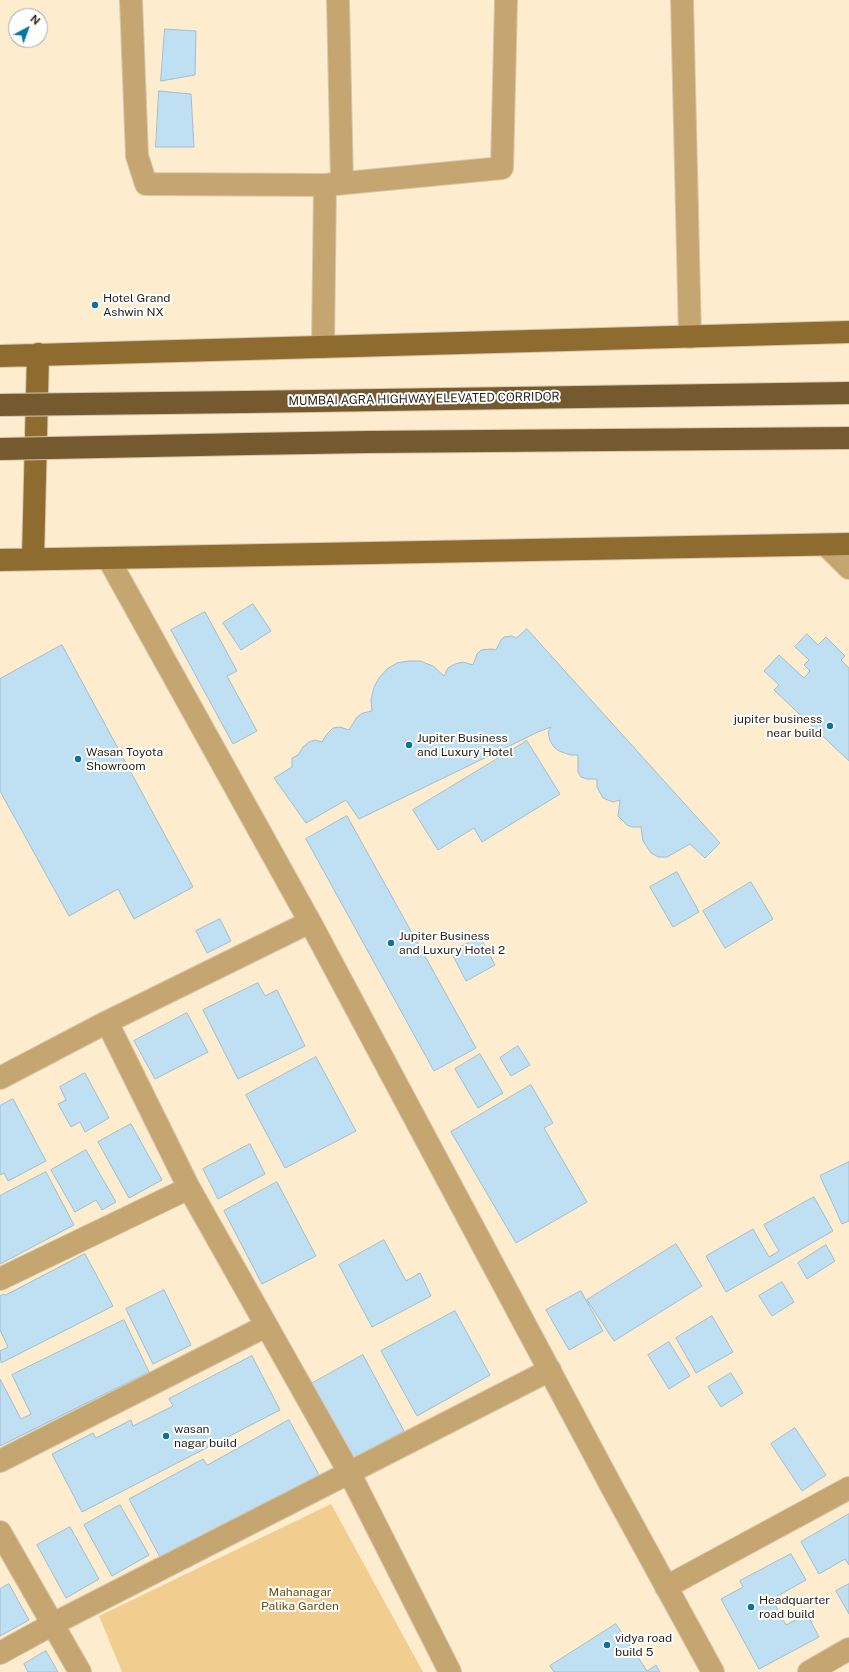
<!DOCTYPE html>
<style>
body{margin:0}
#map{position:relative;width:849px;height:1672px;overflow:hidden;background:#feecce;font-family:"Public Sans",sans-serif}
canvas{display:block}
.north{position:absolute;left:8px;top:8px;width:40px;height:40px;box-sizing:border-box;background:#fff;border:1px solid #a8a5a1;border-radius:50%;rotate:41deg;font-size:11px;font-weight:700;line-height:16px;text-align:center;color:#261f14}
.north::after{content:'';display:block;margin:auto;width:14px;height:18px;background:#0a74a0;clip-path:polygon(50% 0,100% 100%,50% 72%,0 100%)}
</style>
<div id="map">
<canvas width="849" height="1672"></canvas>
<div class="north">N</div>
</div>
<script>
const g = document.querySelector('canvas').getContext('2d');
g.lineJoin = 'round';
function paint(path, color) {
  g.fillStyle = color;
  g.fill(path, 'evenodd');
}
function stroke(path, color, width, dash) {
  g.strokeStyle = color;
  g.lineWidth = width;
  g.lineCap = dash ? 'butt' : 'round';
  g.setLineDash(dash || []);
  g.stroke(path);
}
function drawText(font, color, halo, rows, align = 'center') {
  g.font = font + ' "Public Sans",sans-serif';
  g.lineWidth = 4;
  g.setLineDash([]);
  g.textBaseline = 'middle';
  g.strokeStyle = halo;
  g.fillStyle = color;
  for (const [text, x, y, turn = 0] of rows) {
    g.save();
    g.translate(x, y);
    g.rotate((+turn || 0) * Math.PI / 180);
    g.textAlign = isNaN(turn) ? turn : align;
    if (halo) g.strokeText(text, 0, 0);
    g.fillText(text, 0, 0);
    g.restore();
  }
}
const green = new Path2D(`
 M331,1504L423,1672H122L99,1616Z`);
const building = new Path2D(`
 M165,29L196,31L195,75L161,81Z
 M159,91L191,94L194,147H156Z
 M253,604L271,631L241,650L223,623Z
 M205,612L237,671L227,676L257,731L233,744L171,630Z
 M527,629L720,843L705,858L690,844L667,857H658L651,853L643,841L641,827H632L627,825L618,816L620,800L613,802L603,798L597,787V779H587L581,777L578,772V755H570L559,751L554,747L550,741L548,732L551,727L538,732L359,819L346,800L306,823L274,778L292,767V758L298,755L303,747L309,742L315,740L322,742L327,734L333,728L340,727L349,730L357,717L363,713L372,711L371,700L374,687L379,678L387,669L397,663L408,661H420L433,666L444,676L448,668L455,664L463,662L473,665L477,654L481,650L491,649L496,650L501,640L504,637L512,636L516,638Z
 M807,634L818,645L826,637L845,656L841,660L849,668V761L774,690L779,685L764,671L779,655L804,678L810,671L804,665L809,660L795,647Z
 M62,645L193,887L134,919L118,889L69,916L0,791V679Z
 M527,741L560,794L482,842L474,828L438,850L413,810Z
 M347,816L476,1048L434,1071L306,839Z
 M677,872L699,912L673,927L650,887Z
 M751,882L773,919L725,948L703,911Z
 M220,919L231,941L207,953L196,931Z
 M480,937L495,965L466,981L451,952Z
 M258,983L265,996L277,990L305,1046L238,1079L203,1010Z
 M187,1013L208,1052L155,1079L134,1041Z
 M518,1046L530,1065L511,1076L500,1058Z
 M480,1054L503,1093L478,1108L455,1069Z
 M316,1057L356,1131L285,1168L246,1095Z
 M85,1073L109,1118L85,1132L80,1122L71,1127L58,1104L66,1100L60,1087Z
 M531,1085L553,1123L544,1128L587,1202L516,1243L451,1132Z
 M13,1099L46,1161L8,1181L4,1173L0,1175V1106Z
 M131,1124L162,1180L129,1198L98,1142Z
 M250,1144L265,1174L218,1199L203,1169Z
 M86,1150L116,1202L102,1210L96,1200L75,1212L51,1170Z
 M849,1162V1221L842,1224L820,1176Z
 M46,1172L74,1225L0,1264V1196Z
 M277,1182L316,1256L262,1284L224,1211Z
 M814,1197L833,1231L726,1292L706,1256L753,1229L769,1257L779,1251L764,1225Z
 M384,1240L406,1281L420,1273L431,1296L372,1327L339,1265Z
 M676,1244L702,1286L614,1341L587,1300Z
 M826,1245L835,1261L807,1279L798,1263Z
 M85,1254L113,1306L1,1363L0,1351L8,1347L0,1330V1296L4,1294L5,1295Z
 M782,1282L794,1302L772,1316L759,1296Z
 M164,1290L191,1345L153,1364L126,1309Z
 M581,1291L603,1331L569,1350L546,1310Z
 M455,1311L490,1375L417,1416L381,1351Z
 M712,1316L733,1352L696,1373L676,1338Z
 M124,1320L149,1372L0,1446V1379L21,1419L31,1414L12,1375Z
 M669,1342L690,1376L669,1389L648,1355Z
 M363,1355L404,1431L351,1459L311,1384Z
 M252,1356L280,1410L82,1512L52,1454L93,1433L96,1438L131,1420L133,1426L173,1406L169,1399Z
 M731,1373L743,1393L721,1407L708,1387Z
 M289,1420L319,1475L161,1559L129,1499L203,1459L207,1465Z
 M795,1428L826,1475L802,1491L771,1444Z
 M120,1505L149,1555L112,1576L84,1525Z
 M849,1514V1565L845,1559L819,1574L801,1542Z
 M70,1527L99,1579L66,1598L37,1545Z
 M791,1554L806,1580L772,1599L786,1625L807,1614L819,1637L759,1669L721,1599L743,1587L740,1581Z
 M9,1584L29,1620L0,1636V1589Z
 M849,1584V1614L836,1591Z
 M616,1624L647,1671L656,1665L660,1672H554L550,1666Z
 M46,1651L58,1672H28L24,1664Z`);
const minor = new Path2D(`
 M131,0L137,156L146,184L325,185L502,168L506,0
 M338,0L342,183
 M682,0L690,337
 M323,347L325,185
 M826,545L849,568
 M108,558L310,922L615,1493L713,1672
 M107,1022L189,1188L349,1472L450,1672
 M0,1078L107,1022L310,922
 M0,1279L189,1188
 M0,1461L266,1326
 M0,1532L80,1672
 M666,1587L849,1488
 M0,1653L53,1624L550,1370
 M809,1672L849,1649`);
const major = new Path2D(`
 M0,356L849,332
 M33,559L38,354
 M0,560L849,544`);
const highway = new Path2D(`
 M245,402L849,393
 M248,444L368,442L849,438`);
const highwayBridge = new Path2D(`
 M0,405L245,402
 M0,449L248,444`);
const markers = [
 [95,305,4,"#0a74a0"],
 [830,726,4,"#0a74a0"],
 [409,745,4,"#0a74a0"],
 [78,759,4,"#0a74a0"],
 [391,943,4,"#0a74a0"],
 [166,1436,4,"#0a74a0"],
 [751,1607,4,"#0a74a0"],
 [607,1645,4,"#0a74a0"]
];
const poiNames = [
 ["Hotel Grand",103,298],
 ["Ashwin NX",103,312],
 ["jupiter business",822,719,"right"],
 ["near build",822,733,"right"],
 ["Jupiter Business",417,738],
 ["and Luxury Hotel",417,752],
 ["Wasan Toyota",86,752],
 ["Showroom",86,766],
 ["Jupiter Business",399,936],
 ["and Luxury Hotel 2",399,950],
 ["wasan",174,1429],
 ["nagar build",174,1443],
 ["Headquarter",759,1600],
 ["road build",759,1614],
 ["vidya road",615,1638],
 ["build 5",615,1652]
];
const streetNames = [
 ["MUMBAI AGRA HIGHWAY ELEVATED CORRIDOR",424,399,-1]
];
const parkNames = [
 ["Mahanagar",300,1592],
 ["Palika Garden",300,1606]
];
paint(green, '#f1cd90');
paint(building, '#bfdff3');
stroke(building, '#9ebed1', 1);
stroke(minor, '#d7c7ad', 24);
stroke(major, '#d7c7ad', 24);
stroke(highway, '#d7c7ad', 24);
stroke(minor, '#c5a671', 22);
stroke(major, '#8e6c2f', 22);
stroke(highway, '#745a2e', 22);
stroke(highwayBridge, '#d7c7ad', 24, []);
stroke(highwayBridge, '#745a2e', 22);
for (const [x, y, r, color] of markers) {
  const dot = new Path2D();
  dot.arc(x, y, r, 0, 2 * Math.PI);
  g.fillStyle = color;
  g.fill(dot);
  stroke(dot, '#fff', 1.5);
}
drawText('12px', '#261f14', '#fff', poiNames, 'left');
drawText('12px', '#261f14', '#fff', streetNames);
drawText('12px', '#6d4d0b', '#fff', parkNames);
</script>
